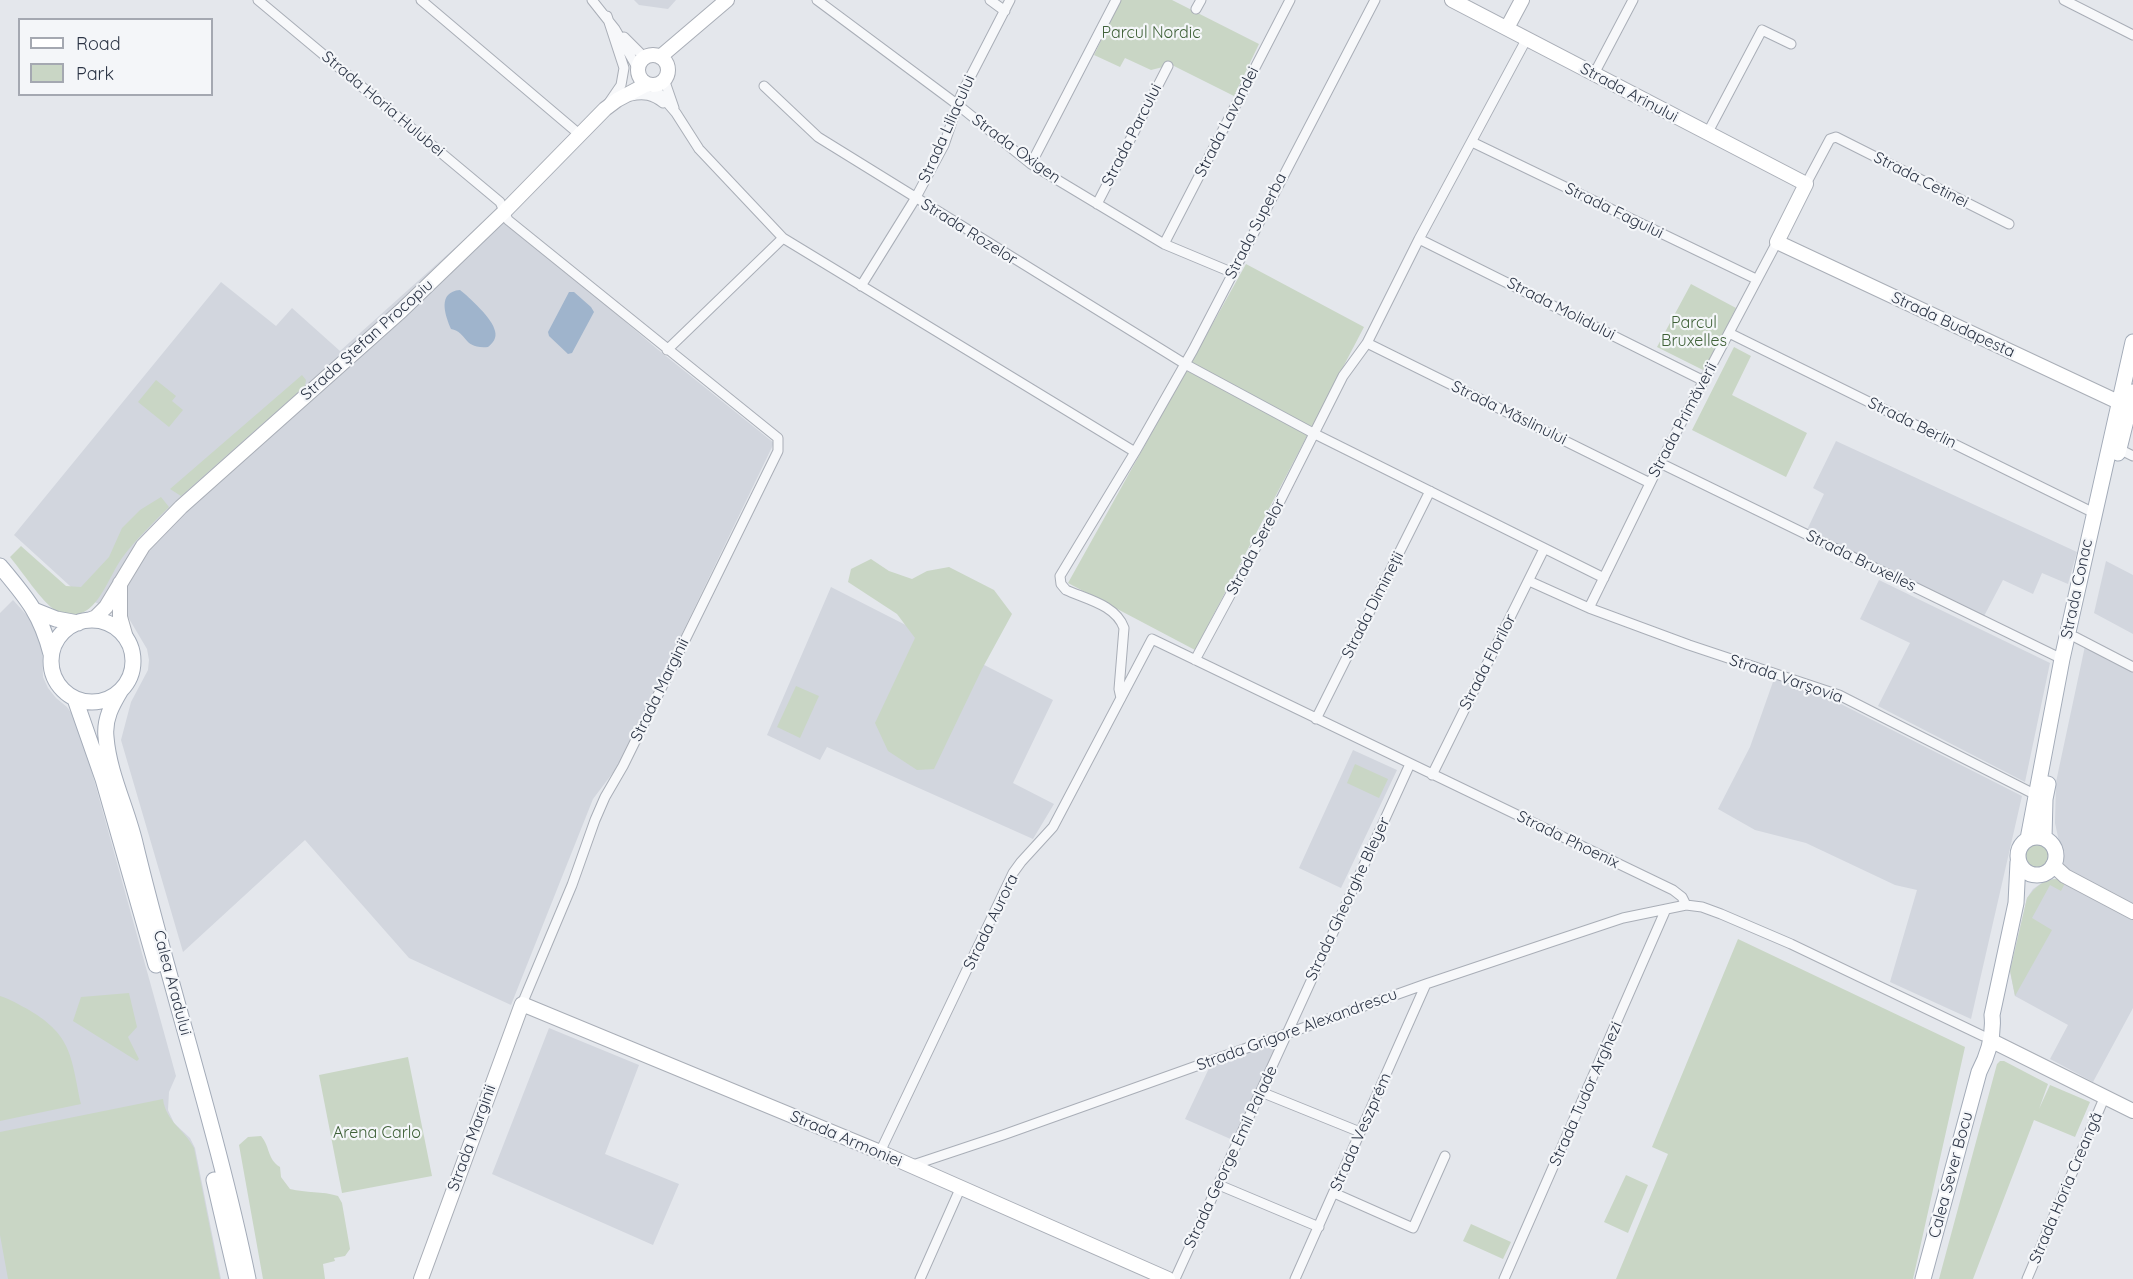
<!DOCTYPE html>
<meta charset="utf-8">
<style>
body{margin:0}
#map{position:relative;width:2133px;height:1279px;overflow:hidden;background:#e4e7ec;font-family:Quicksand,sans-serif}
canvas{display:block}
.legend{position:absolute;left:18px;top:18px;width:195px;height:78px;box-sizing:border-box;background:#f4f6f9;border:2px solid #a4a8b1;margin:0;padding:8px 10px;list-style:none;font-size:18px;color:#2b3445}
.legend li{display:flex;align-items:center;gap:12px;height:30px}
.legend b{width:30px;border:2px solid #a4a8b1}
</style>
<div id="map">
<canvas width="2133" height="1279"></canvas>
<ul class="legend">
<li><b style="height:8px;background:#fff"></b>Road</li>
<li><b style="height:16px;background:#c9d6c5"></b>Park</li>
</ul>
</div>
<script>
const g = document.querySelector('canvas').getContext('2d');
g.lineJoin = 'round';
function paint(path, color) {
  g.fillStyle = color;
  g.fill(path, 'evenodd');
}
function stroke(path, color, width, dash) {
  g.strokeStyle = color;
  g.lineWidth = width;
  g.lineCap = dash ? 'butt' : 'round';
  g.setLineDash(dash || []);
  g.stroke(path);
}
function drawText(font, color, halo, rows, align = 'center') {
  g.font = font + ' Quicksand,sans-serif';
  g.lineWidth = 4.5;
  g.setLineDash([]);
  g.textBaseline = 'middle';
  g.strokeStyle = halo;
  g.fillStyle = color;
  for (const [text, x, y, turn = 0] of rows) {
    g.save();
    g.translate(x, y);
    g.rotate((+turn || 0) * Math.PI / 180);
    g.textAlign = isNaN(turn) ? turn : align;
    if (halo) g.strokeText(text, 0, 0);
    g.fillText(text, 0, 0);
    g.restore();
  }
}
const built = new Path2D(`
 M634,0H676L668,9L639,5Z
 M496,211L656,348L774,443L618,766L593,799L511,1005L409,958L305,840L183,952L121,740L131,702L148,670L149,660L147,649L128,617L81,596L14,535L221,282L276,326L292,308L340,351Z
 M1836,441L2077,552L2068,584L2042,573L2033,594L2003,580L1983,618L1806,532L1824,494L1813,488Z
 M2106,561L2133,575V634L2094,613Z
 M1879,580L2050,663L2025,782L1878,706L1910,643L1860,619Z
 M831,587L1053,700L1013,783L1054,804L1033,839L827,747L820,760L767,735Z
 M13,600L33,622L42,645L43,677L48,688L56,698L67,707L78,722L176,1076L169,1092L168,1110L174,1123L190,1138L195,1148L221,1279H0V613Z
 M2085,646L2133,671V905L2070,872L2064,865L2055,823L2056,782Z
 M1774,679L1837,702L2022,796L1971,1019L1890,982L1917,890L1895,885L1806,843L1755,830L1718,809L1750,747Z
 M1353,750L1397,770L1341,888L1299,868Z
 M2061,879L2133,917V1008L2093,1082L2050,1059L2068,1025L2015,996L2010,971L2027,898L2033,889L2043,882L2053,879Z
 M549,1028L639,1065L605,1154L679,1184L653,1245L492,1174Z
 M1279,1042L1235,1141L1185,1119L1211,1064Z`);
const green = new Path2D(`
 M1121,0H1172L1259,44L1234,96L1166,62L1163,67L1151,70L1125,58L1120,67L1094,55Z
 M1246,264L1364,327L1195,650L1068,583Z
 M1691,284L1736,308L1705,371L1657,347Z
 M1734,347L1751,356L1732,395L1807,433L1786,477L1692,430Z
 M302,375L306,380L305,386L181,496L170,489Z
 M156,380L176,396L172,401L183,410L169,427L138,402Z
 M161,497L169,507C153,523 136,539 122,558C106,580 94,631 55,610C42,602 21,570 10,557L21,546L66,586L81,587L109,557L122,528L140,510Z
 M871,559L889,571L912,579L927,571L949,567L994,590L1012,614L982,669L934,769L917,770L888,751L875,723L915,638L897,614L848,582L851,569Z
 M796,686L819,696L800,738L777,727Z
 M1355,764L1388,779L1379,798L1347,783Z
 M2022 855a14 14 0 1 1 28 0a14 14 0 1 1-28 0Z
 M2061,879L2066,881L2061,891L2050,885L2032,918L2052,930L2015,996L2010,971L2027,898C2036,886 2045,878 2061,879Z
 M1738,939L1965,1047L1913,1279H1616L1668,1154L1652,1147Z
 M129,993L137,1027L128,1037L139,1059L137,1061L73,1021L81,997Z
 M0,996C10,999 20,1005 29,1010C73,1036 71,1058 81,1104L0,1121Z
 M408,1057L432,1176L342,1193L319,1075Z
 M2000,1061H2004L2048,1084L2039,1109L2050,1085L2090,1102L2075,1137L2034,1120L1973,1279H1939L1997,1064Z
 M163,1099C166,1122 185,1130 194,1148L220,1279H8L0,1235V1132Z
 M261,1136C270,1146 267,1159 280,1167L281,1177L290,1189C306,1193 322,1191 338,1196L342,1203L350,1249L345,1256L334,1258L335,1261L323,1264L325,1279H263L239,1145L248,1137Z
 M1626,1175L1648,1185L1628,1233L1604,1222Z
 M1471,1224L1511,1242L1503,1259L1463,1241Z`);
const water = new Path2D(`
 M460,290C469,297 493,319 495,331C497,338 493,343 488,347C462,349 469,333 451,329C445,315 437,292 460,290Z
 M569,292H574L591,307L594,312L572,353L568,354L549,336L548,332Z`);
const street = new Path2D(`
 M258,0L500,202L508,220L778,438V451L623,766L605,797L595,820L572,885L522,1004
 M421,0L579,134
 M592,0L615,29L638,69
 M817,0L958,105L1031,164L1164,244L1231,272
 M990,0L1005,11
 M2064,0L2133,35
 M1196,9L1201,0
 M607,16L624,68L621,85L608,104
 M624,37L644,57
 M1594,74L1633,0
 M664,79L674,108
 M652,85L676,113L699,149L783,238L1135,452
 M764,86L818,137L1185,364L1315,434L1604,578
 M631,96C644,93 653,95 663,103
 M1707,134L1762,30L1791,44
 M1472,142L1756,279
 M1031,164L1116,0
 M1806,184L1830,139L1836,137L2009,224
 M1097,204L1168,66
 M1419,239L1704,381
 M1164,244L1290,0
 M861,286L915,199L944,145L961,95L1010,0
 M1729,333L2094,513
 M1367,343L1650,483
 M667,350L783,238
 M2119,449L2133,456
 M1660,463L2062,659
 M1529,581L1589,608L1689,645L1839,695L2036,795
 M1589,608L1660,463L1777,242
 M2075,637L2133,667
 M1195,660L1268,525L1343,376L1367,343L1419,239L1526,40
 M1121,698L1119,689L1124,628C1116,605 1086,599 1066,590L1061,584L1060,576L1135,452L1193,350L1375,0
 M1316,719L1430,491
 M1432,775L1544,549
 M1261,1092L1360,1132
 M880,1152L1013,873L1021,862L1053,827L1152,639L1673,890L1682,897L1686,905
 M910,1166L1003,1135L1426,984L1551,942L1623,918L1686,905L1702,907L1721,914L1791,944L1983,1036
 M1219,1185L1319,1227
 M1334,1193L1413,1228L1445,1156
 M920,1279L960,1189
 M1175,1279L1410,764
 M1295,1279L1426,984
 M1504,1279L1666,909
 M2027,1279L2105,1096`);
const secondary = new Path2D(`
 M1452,0L1806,184L1777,242L2129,407
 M1507,28L1522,0
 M638 70a15 15 0 1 1 30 0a15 15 0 1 1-30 0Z
 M660,57L727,0
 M120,583V617L126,638
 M89,620L96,617L106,607L143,546L181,507L401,311L505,211L605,109L617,100L647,84
 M2053,865L2065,876L2133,912
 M1990,1040L2133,1111
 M421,1279L522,1004L880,1152L1168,1279`);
const primary = new Path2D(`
 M2118,453L2133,392
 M0,566C26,597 41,614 51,654
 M36,611L56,619L78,623
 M51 661a41 41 0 1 1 82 0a41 41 0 1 1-82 0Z
 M121,690C112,705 104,719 106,737C109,775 128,810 136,847C171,992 218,1133 248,1279
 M75,699L103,779L156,965
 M2018 856a19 19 0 1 1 38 0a19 19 0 1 1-38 0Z
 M2044,838L2045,799L2048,784
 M2028,839L2062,659L2133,342
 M214,1180L237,1279
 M1923,1279L1979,1072C1988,1055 1994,1034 1992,1015L2016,903L2018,862`);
const parkNames = [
 ["Parcul Nordic",1151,33],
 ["Parcul",1694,323],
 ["Bruxelles",1694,341],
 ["Arena Carlo",377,1133]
];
const streetNames = [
 ["Strada Arinului",1629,93,28],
 ["Strada Horia Hulubei",383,104,40],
 ["Strada Lavandei",1227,122,-63],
 ["Strada Liliacului",947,129,-66],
 ["Strada Parcului",1132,135,-63],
 ["Strada Oxigen",1016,149,36],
 ["Strada Cetinei",1921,180,27],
 ["Strada Fagului",1614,211,26],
 ["Strada Superba",1256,226,-63],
 ["Strada Rozelor",969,232,32],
 ["Strada Molidului",1561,309,27],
 ["Strada Budapesta",1953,325,25],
 ["Strada Ștefan Procopiu",367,340,-42],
 ["Strada Măslinului",1509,413,26],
 ["Strada Primăverii",1683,420,-62],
 ["Strada Berlin",1912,423,26],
 ["Strada Serelor",1256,547,-62],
 ["Strada Bruxelles",1861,561,26],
 ["Strada Conac",2077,589,-78],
 ["Strada Dimineții",1373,605,-63],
 ["Strada Florilor",1488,662,-63],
 ["Strada Varșovia",1786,679,19],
 ["Strada Marginii",660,690,-64],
 ["Strada Phoenix",1568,840,26],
 ["Strada Gheorghe Bleyer",1348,899,-65],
 ["Strada Aurora",991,922,-64],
 ["Calea Aradului",172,983,75],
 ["Strada Grigore Alexandrescu",1297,1030,-20],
 ["Strada Tudor Arghezi",1586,1094,-66],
 ["Strada Veszprém",1361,1132,-66],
 ["Strada Marginii",472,1138,-70],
 ["Strada Armoniei",846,1139,23],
 ["Strada George Emil Palade",1231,1157,-65],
 ["Calea Sever Bocu",1951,1175,-75],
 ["Strada Horia Creangă",2066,1188,-67]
];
paint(built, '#d2d6de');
paint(green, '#c9d6c5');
paint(water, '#9fb4cc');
stroke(street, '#a9aeb7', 11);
stroke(secondary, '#a9aeb7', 16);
stroke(primary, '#a3abb8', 17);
stroke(street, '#f7f8fa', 9);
stroke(secondary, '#fff', 14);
stroke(primary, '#fff', 15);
drawText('16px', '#3f6138', '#f4f6f9', parkNames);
drawText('16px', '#2b3445', '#f4f6f9', streetNames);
</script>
